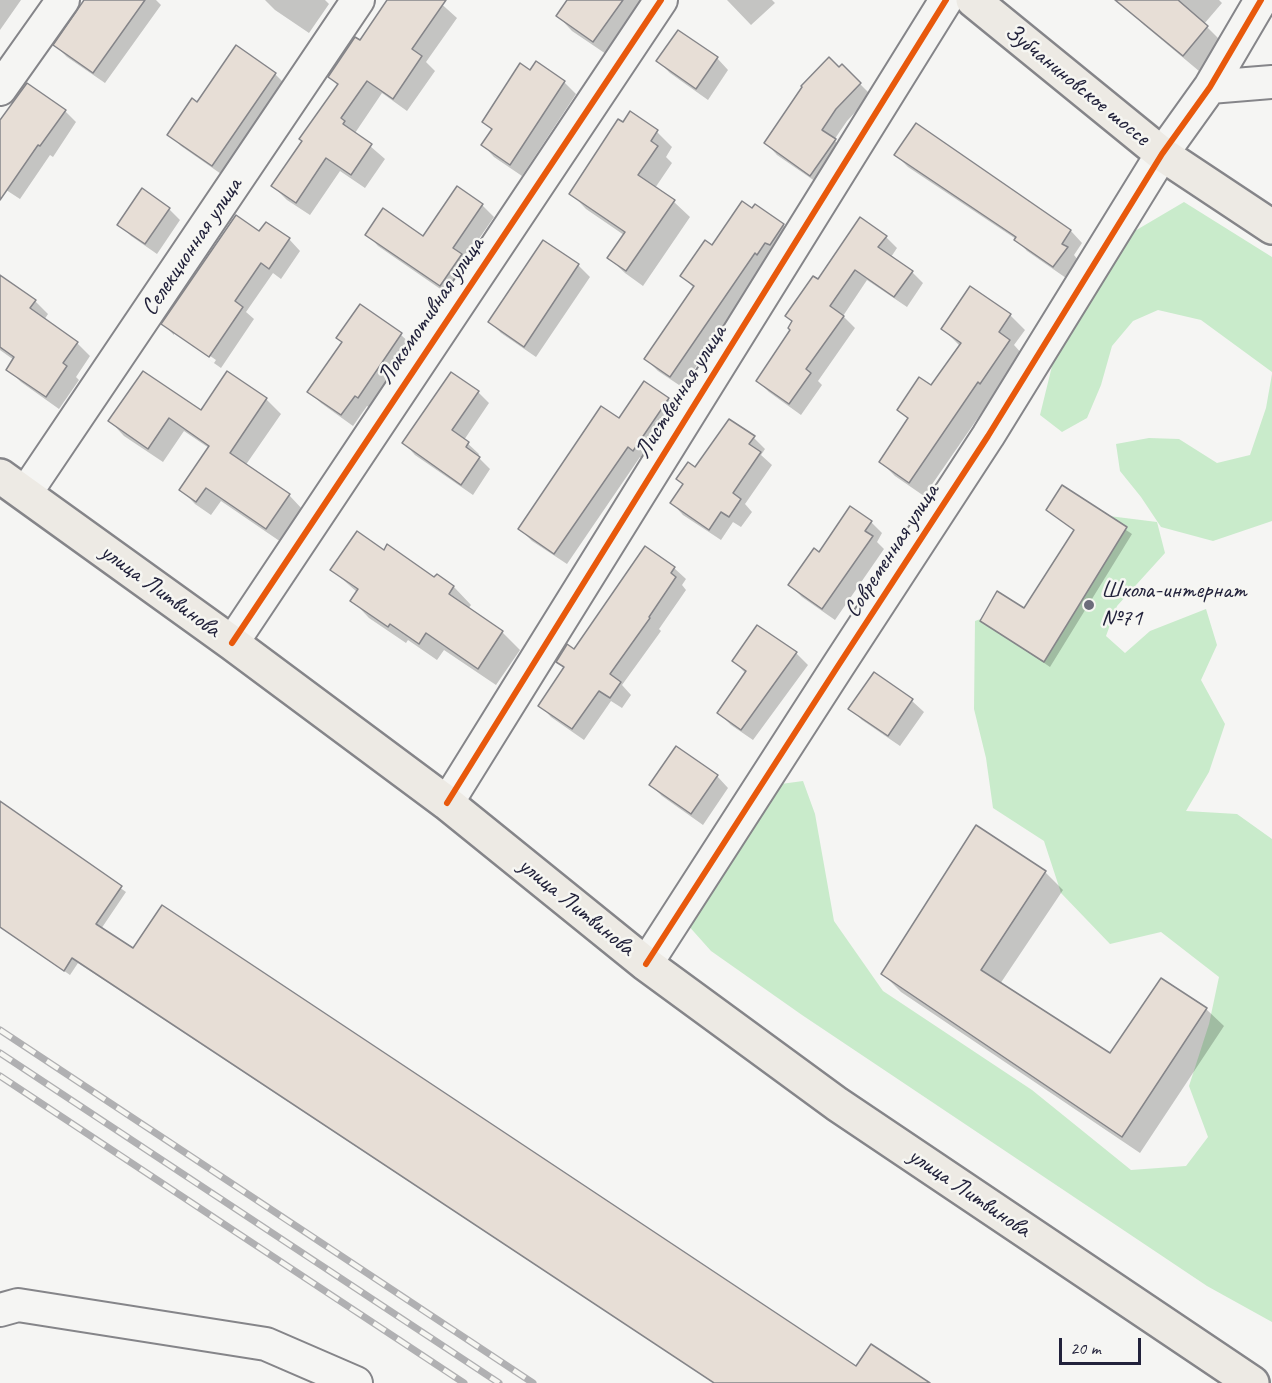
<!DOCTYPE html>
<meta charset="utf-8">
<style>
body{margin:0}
#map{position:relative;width:1272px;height:1383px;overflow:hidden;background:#f5f5f3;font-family:Caveat,sans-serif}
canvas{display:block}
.scale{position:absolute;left:1059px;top:1338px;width:82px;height:27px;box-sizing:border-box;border:3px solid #22223b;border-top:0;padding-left:8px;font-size:18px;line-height:21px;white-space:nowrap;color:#22223b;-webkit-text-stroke:4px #f6f6f2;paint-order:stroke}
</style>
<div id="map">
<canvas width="1272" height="1383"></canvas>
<div class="scale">20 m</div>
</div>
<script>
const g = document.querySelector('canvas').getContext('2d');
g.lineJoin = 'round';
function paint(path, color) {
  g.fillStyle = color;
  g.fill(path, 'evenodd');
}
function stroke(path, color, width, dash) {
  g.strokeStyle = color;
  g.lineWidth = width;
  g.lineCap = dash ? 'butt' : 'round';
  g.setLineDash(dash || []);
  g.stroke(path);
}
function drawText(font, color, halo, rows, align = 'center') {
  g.font = font + ' Caveat,sans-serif';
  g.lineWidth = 5;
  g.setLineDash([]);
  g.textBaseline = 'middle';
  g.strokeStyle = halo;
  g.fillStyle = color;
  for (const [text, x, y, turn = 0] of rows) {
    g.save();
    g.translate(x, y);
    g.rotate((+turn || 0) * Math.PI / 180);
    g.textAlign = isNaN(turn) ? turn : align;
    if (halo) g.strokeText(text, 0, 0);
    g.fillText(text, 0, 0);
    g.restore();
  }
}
const green = new Path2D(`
 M1184,202L1272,257V372L1201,320L1158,310L1133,321L1112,346L1101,385L1087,418L1062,432L1040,415L1053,362L1128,235Z
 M1272,374V521L1213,541L1161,527L1141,497L1120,471L1116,444L1149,438L1179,439L1217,463L1250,455L1266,408Z
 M1109,516L1157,522L1165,553L1117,606L1106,636L1125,653L1150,631L1206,609L1217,645L1201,680L1225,724L1209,772L1186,811L1237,814L1272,839V1322L1207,1286L802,1015L711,951L678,914L766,786L803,781L815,814L834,921L883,991L1032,1090L1131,1170L1186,1166L1208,1137L1189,1086L1209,1024L1219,977L1161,932L1110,944L1061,893L1044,841L993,808L986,758L974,709L975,621L1008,609L1036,630Z`);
const shadow = new Path2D(`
 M0,0H21L0,30Z
 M86,0H156L161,5L105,83L67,57L55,45Z
 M265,0H325L329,4L309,33L275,10Z
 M389,0H437L457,18L426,62L435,71L407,111L382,93L355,133L385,159L365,188L340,171L310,215L287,200L273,186L338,86L330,77L360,42Z
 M568,0H648L609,56L572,31L558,16Z
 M727,0H772L775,3L751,25Z
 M1135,0H1219L1222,3L1204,24L1223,43L1199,71L1144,25L1128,9Z
 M717,58L728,70L708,100L670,73L658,61Z
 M536,63L564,82L576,94L522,176L494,157L483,145L493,130L484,121Z
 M842,66L871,95L847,121L834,140L846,152L822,186L777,155L766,143Z
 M275,74L286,85L224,176L181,146L169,134L198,104Z
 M65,111L76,122L53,157L50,155L20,199L0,186V127Z
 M623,124L657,132L672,147L666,157L672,163L655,188L674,202L690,217L643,286L625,273L609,258L624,235L586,209L571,193Z
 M917,125L1071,231L1082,243L1074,255L1078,260L1066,278L1027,251L1016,239L908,167L896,155Z
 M482,205L494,217L465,259L472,267L452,297L378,246L367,234L424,238Z
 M755,206L783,225L795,237L767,264L682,387L658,371L646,359L695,289L682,276Z
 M169,209L180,220L157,254L131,236L119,224Z
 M259,233L289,239L300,251L281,279L273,273L246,312L254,319L221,368L174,335L214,363L216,360L174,331V335L163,324Z
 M886,237L897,248L891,257L912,272L923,283L907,307L867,280L843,316L855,328L818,381L822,385L801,415L769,392L757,381L792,330L793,323L787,316L818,281Z
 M578,265L590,277L536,357L501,333L490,322Z
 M971,288L1010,315L1025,330L1014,345L1024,356L995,397L993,396L924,496L895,476L881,462L909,420L898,410L932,387L960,346L943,329Z
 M0,293L35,301L48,314L44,320L77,343L90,356L76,377L79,380L59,409L21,382L8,369L14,360L0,350Z
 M361,306L401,335L413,346L370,408L367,406L353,426L321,403L309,392L343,343Z
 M228,373L266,399L281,414L245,466L289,495L303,510L281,542L221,501L211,515L195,504L181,489L209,448L184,431L163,462L124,436L110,421L201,412Z
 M478,392L489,403L464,440L479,454L478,457L490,469L473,495L415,455L404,443Z
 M668,399L680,410L645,461L640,457L567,564L532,541L520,529L619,420Z
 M754,438L765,449L761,455L772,465L745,504L752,512L741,527L733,522L721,540L683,515L672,503L684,485L678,479Z
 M1062,487L1132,534L1050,667L982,621L1024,610L1076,531Z
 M871,522L882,533L877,542L884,549L835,620L802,597L790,585L819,554Z
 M384,552L435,579L437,576L454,587L471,605L468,609L503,633L520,650L496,685L444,650L437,660L408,640L406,643L369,618L352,600L357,592L332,570Z
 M674,568L686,579L682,585L686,590L659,629L661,631L622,685L631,695L622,708L611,701L584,740L551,717L540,705L565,669L558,662L574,651Z
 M758,627L796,653L808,665L753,740L731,725L719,713L746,674L734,661Z
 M874,674L912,701L924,712L900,746L862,720L850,708Z
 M717,776L728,788L703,825L662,796L651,785Z
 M0,803L126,892L101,929L133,950L856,1368L927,1383H714L78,963L70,975L0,927Z
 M977,828L1045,872L1063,890L1000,984L1111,1055L1206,1009L1224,1026L1140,1153L901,992L883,974Z`);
const building = new Path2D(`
 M84,0H145L93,73L53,45Z
 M387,0H446L412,49L422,56L393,99L367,81L341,118L345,121L343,124L372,144L351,175L326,158L296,203L271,186L302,141L299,139L338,84L328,77L355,37L360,40Z
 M567,0H623L593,42L556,16Z
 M1115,0H1178L1208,26L1183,56Z
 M678,30L718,57L696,89L656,61Z
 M236,45L276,73L212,166L167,135L192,98L197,102Z
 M829,57L839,67L842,64L861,83L836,109L822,130L836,139L810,176L764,143L802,87L801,86Z
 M536,61L565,81L510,165L481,145L492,129L482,122L520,63L530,70Z
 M27,83L66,110L40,146L38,145L0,200V120Z
 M630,111L658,130L651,141L658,146L638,175L675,200L626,271L607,258L625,232L569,194L618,119L623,122Z
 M916,123L1071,230L1062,244L1068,247L1053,267L1014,240L1016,237L894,155Z
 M457,186L483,204L453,248L462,254L440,286L365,235L383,208L423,236Z
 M142,188L170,208L145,244L117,225Z
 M742,201L752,208L755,204L784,224L770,245L765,243L757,255L755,253L670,377L644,359L694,286L680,276L705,240L712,245Z
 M236,215L259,231L266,222L290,238L269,269L261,263L235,301L243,307L209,357L161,324Z
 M860,217L887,236L878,247L913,271L894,297L855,270L830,306L844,316L806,369L811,373L789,404L756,381L790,330L788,328L792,321L785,316L813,276L818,279Z
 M543,240L579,264L524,347L488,322Z
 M0,275L36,300L30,308L78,342L63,363L67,366L46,397L6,370L14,357L0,347Z
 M970,286L1011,314L999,332L1010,340L980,384L978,382L909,483L879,462L908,418L897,410L919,377L931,385L961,343L941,329Z
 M360,304L402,333L358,398L355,396L341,415L307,392L342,342L336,338Z
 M143,371L201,410L227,371L267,398L230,453L290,494L266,529L206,488L196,502L179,490L209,446L169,418L148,449L108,421Z
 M451,372L479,391L452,430L469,442L466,447L480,457L461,485L402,443Z
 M644,381L669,398L633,451L628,447L554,554L518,529L601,406L619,418Z
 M729,419L755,436L749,444L761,452L733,493L741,499L729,517L721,512L709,530L670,503L683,484L676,479L688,462L695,467Z
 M1062,485L1127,527L1044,662L980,621L997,591L1024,608L1074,530L1046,510Z
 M850,506L872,521L865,531L873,536L822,609L788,585L814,548L819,552Z
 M357,531L384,550L387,544L434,577L437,574L454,586L449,594L503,631L478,669L426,633L419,644L390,624L388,627L350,601L358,589L330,570Z
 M645,546L675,567L671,573L676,577L649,617L650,618L610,674L621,682L610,698L599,691L572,729L538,706L564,667L556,662L566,646L567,644L574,649Z
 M757,625L797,652L741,730L717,713L746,671L732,661Z
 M874,672L913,699L888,736L848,709Z
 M676,746L718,775L691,814L649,785Z
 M0,801L122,886L96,924L133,948L162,905L856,1366L871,1344L930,1383H714L72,958L64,971L0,927Z
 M976,825L1046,871L981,970L1110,1053L1161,978L1207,1008L1122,1137L881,974Z`);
const minor = new Path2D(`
 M1210,87L1272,82
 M0,89L63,0
 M25,494L358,0
 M232,643L661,0
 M447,803L946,0
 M646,964L838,666L988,436L1162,154L1210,87L1261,0
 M0,1310L18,1305L266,1344L356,1383`);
const major = new Path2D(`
 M973,0L1162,154L1272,227
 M0,476L232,643L447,803L646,964L837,1104L1252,1383`);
const rail = new Path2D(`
 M0,1030L533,1383
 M0,1053L499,1383
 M0,1076L464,1383`);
const cycleway = new Path2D(`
 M232,643L661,0
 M447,803L946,0
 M646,964L838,666L988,436L1162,154L1210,87L1261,0`);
const markers = [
 [1089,605,6,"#6c6c7b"]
];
const streetNames = [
 ["Зубчаниновское шоссе",1077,85,39],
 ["Селекционная улица",192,247,-56],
 ["Локомотивная улица",431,311,-56],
 ["Лиственная улица",681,392,-58],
 ["Современная улица",892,551,-57],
 ["улица Литвинова",160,591,36],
 ["улица Литвинова",576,907,39],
 ["улица Литвинова",969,1193,34]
];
const poiNames = [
 ["Школа-интернат",1101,591],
 ["№71",1101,619]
];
paint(green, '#c9ebcb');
paint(shadow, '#0003');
paint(building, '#e7ded6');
stroke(building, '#858589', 1.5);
stroke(minor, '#858589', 36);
stroke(major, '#858589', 38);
stroke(minor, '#f5f5f3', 32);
stroke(major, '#edeae4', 33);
stroke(rail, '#b0b0b2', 7);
stroke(rail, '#f6f6f2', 4.5, [14]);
stroke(cycleway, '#e8590c', 6);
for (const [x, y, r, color] of markers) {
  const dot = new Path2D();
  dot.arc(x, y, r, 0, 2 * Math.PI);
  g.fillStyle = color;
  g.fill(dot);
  stroke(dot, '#f6f6f2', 2);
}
drawText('24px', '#22223b', '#f6f6f2', streetNames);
drawText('24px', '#22223b', '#f6f6f2', poiNames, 'left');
</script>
